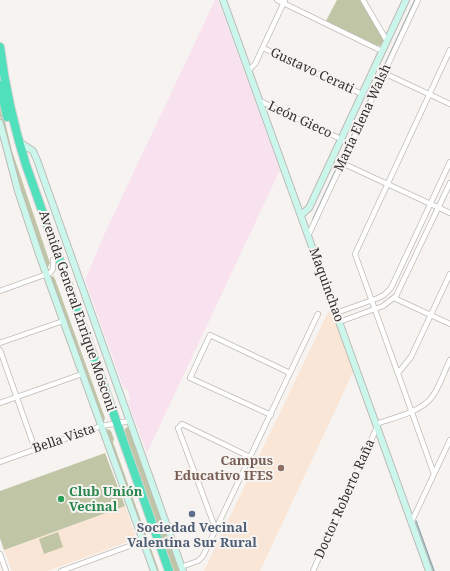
<!DOCTYPE html>
<meta charset="utf-8">
<style>
body{margin:0}
canvas{display:block;background:#f6f3f0}
</style>
<canvas width="450" height="571"></canvas>
<script>
const g = document.querySelector('canvas').getContext('2d');
g.lineJoin = 'round';
function paint(path, color) {
  g.fillStyle = color;
  g.fill(path, 'evenodd');
}
function stroke(path, color, width, dash) {
  g.strokeStyle = color;
  g.lineWidth = width;
  g.lineCap = dash ? 'butt' : 'round';
  g.setLineDash(dash || []);
  g.stroke(path);
}
function drawText(font, color, halo, rows, align = 'center') {
  g.font = font + ' "Noto Serif",serif';
  g.lineWidth = 4;
  g.setLineDash([]);
  g.textBaseline = 'middle';
  g.strokeStyle = halo;
  g.fillStyle = color;
  for (const [text, x, y, turn = 0] of rows) {
    g.save();
    g.translate(x, y);
    g.rotate((+turn || 0) * Math.PI / 180);
    g.textAlign = isNaN(turn) ? turn : align;
    if (halo) g.strokeText(text, 0, 0);
    g.fillText(text, 0, 0);
    g.restore();
  }
}
const industrial = new Path2D(`
 M215,0H218L280,170L147,453L128,402L130,398L127,389H124L85,280L104,235Z`);
const education = new Path2D(`
 M331,306L354,370L260,571H204Z
 M125,506L135,535L133,540L47,571H12L4,550Z`);
const green = new Path2D(`
 M337,0H361L383,39L384,41L382,45L377,46L326,21Z
 M0,101L12,151L50,263L47,269L21,194L0,116Z
 M53,276L55,279L105,418L104,421H102L50,278Z
 M127,427L129,429L180,571H173L123,431Z
 M108,429L111,431L114,439L113,442L159,571H156L106,432Z
 M105,453L125,506L4,550L0,538V491Z
 M58,532L63,547L44,554L39,539Z`);
const stream = new Path2D(`
 M313,219L415,0
 M416,521L434,571`);
const street = new Path2D(`
 M277,0L382,51
 M363,0L387,41
 M263,48L362,94
 M249,70L255,64L285,0
 M384,73L450,104
 M260,101L341,139
 M342,163L450,213
 M308,236L418,0
 M0,291L50,273L53,269V260
 M394,298L450,324
 M336,313L378,298L384,295L391,288L450,162
 M339,322L383,306L396,296L450,183
 M0,343L63,321
 M0,350L35,449
 M398,373L411,357L450,274
 M0,403L82,374
 M271,415L190,378L210,335L290,373
 M376,424C393,418 421,412 432,397C440,386 444,372 450,360
 M0,462L101,426L130,421
 M434,474L355,254L450,50
 M411,523L450,440
 M216,530L178,428L182,424L250,457
 M0,554L6,571
 M181,567L198,561L203,556L318,314
 M61,571L143,541
 M313,571L377,427`);
const secondary = new Path2D(`
 M223,0L429,571
 M0,123L18,191L40,257L154,571
 M18,141L33,151L37,160L183,571
 M301,215L309,208L406,0`);
const highway = new Path2D(`
 M0,47C5,87 14,127 26,165L169,571
 M0,85L7,117`);
const markers = [
 [281,468,4,"#8d6e63"],
 [61,499,4,"#2e9e5b"],
 [192,514,4,"#5c6f8a"]
];
const streetNames = [
 ["Gustavo Cerati",312,71,25],
 ["María Elena Walsh",363,118,-65],
 ["León Gieco",300,120,25],
 ["Maquinchao",326,285,70],
 ["Avenida General Enrique Mosconi",77,311,71],
 ["Bella Vista",64,439,-19],
 ["Doctor Roberto Raña",345,499,-66]
];
const educationNames = [
 ["Campus",273,461],
 ["Educativo IFES",273,476]
];
const leisureNames = [
 ["Club Unión",69,492],
 ["Vecinal",69,507]
];
const serviceNames = [
 ["Sociedad Vecinal",192,528],
 ["Valentina Sur Rural",192,543]
];
paint(industrial, '#f9e2ef');
paint(education, '#fae6d6');
paint(green, '#bfc5a5');
stroke(stream, '#8ca8b0', 1.5);
stroke(street, '#bebbb7', 6);
stroke(secondary, '#bebbb7', 8);
stroke(highway, '#d2d1d1', 10);
stroke(street, '#fff', 4.5);
stroke(secondary, '#cbf6eb', 6);
stroke(highway, '#51e0bc', 8);
for (const [x, y, r, color] of markers) {
  const dot = new Path2D();
  dot.arc(x, y, r, 0, 2 * Math.PI);
  g.fillStyle = color;
  g.fill(dot);
  stroke(dot, '#f6f3f0', 1.5);
}
drawText('13px', '#32302f', '#f6f3f0', streetNames);
drawText('bold 13px', '#785e54', '#f6f3f0', educationNames, 'right');
drawText('bold 13px', '#27864d', '#f6f3f0', leisureNames, 'left');
drawText('bold 13px', '#4e5e75', '#f6f3f0', serviceNames);
</script>
